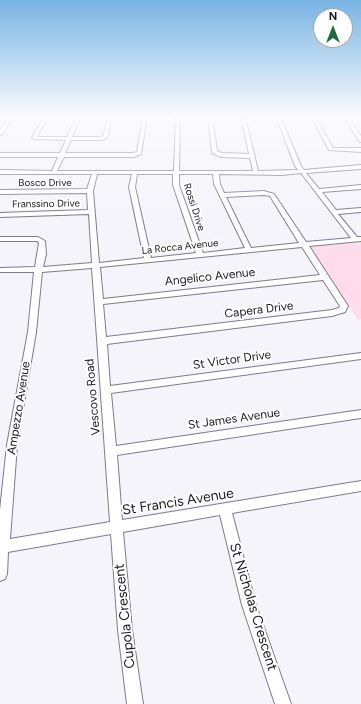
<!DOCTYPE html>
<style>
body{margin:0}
#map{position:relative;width:361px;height:704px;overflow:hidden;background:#f4f4fa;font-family:Figtree,sans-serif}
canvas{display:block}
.north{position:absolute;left:313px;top:8px;width:40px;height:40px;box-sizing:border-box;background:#fff;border:1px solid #a3a2a6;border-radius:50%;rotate:0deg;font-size:11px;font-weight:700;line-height:16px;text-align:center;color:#181621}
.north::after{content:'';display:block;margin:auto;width:14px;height:18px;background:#1c6d3e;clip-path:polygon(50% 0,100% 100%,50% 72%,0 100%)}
</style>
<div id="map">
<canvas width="361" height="704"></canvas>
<div class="north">N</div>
</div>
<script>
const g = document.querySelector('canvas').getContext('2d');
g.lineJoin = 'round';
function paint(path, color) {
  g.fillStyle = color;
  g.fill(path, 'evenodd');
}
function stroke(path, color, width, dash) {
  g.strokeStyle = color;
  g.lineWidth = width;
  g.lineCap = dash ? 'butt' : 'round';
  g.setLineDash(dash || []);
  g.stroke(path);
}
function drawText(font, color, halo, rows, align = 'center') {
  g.font = font + ' Figtree,sans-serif';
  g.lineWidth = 4;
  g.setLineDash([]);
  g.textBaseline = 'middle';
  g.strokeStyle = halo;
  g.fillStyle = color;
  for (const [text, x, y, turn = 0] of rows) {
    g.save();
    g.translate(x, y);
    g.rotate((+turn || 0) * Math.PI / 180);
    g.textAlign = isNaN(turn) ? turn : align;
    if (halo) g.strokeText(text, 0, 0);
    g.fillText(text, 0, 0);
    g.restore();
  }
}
const green = new Path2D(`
 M361,242V319L358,320L311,247Z`);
const minor = new Path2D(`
 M10,116H14L2,135H0V130Z
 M44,116H48L37,137H67L77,116H81L72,137H101L103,136L109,116H113L107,138L102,140H71L65,153H133L137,152L143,116H147L141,154L134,157H64L57,171H174L176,116H180L179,171H253L250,158L221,157L212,153L208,116H212L217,151L222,153L249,154L241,116H245L258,171L298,170L295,166L276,116H280L301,166L304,170L361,165V169L306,173L319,189L361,185V189L322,192L336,210L361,208V212L338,214L357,237H361V241L309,246L348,306L345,312L332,316L107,344L110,386L361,353V359L111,393L116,446L361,410V418L117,455L122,520L361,481V491L232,513L256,605L291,704H275L242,605L220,515L123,532L132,630L143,704H127L118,630L111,534L8,552L7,574L5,579L0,581V510L7,445L28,332L34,272H0V268L35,267L39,243L37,241H0V237H38L45,241L46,254L43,267L92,263L89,214L0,217V213L88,210L87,193L0,194V190L87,189L92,174H0V170L52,171L58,157H0V153H60L66,140L34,139L32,138ZM301,173L351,238L306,242L274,194L264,191L224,193L220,184L219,174L282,175ZM97,174H132L129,187L144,258L99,263L93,191ZM137,174H173V185L196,253L151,258L135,187ZM179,174H213L214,184L245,248L203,253L179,185ZM264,195L270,196L299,243L251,248L226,197ZM302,247L320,275L103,299L100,267ZM92,268L110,522L10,539L17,445L36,332L42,272ZM323,280L340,306L339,308L332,310L106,337L103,304Z
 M311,116H315L333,148H361V152L329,150Z
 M343,116H347L361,136V142L359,141Z`);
const farStreetnames = [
 ["Bosco Drive",45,183],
 ["Franssino Drive",46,204,-1],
 ["Rossi Drive",194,207,72],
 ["La Rocca Avenue",180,247,-6]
];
const streetNames = [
 ["Angelico Avenue",210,277,-6],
 ["Capera Drive",259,310,-7],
 ["St Victor Drive",232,360,-8],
 ["Vescovo Road",93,397,-95],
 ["Ampezzo Avenue",19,408,-81],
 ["St James Avenue",234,419,-8]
];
const nearStreetnames = [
 ["St Francis Avenue",178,502,-9],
 ["St Nicholas Crescent",253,607,73],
 ["Cupola Crescent",125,616,-96]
];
paint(green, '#ffdbeb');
stroke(minor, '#7e7995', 2);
paint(minor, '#fff');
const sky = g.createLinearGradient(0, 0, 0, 215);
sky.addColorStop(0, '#78b4e4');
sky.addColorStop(0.54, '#fafafd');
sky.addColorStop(1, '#fafafd00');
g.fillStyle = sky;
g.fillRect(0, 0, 361, 215);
drawText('10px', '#181621', '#fff', farStreetnames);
drawText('12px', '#181621', '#fff', streetNames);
drawText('14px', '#181621', '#fff', nearStreetnames);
</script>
